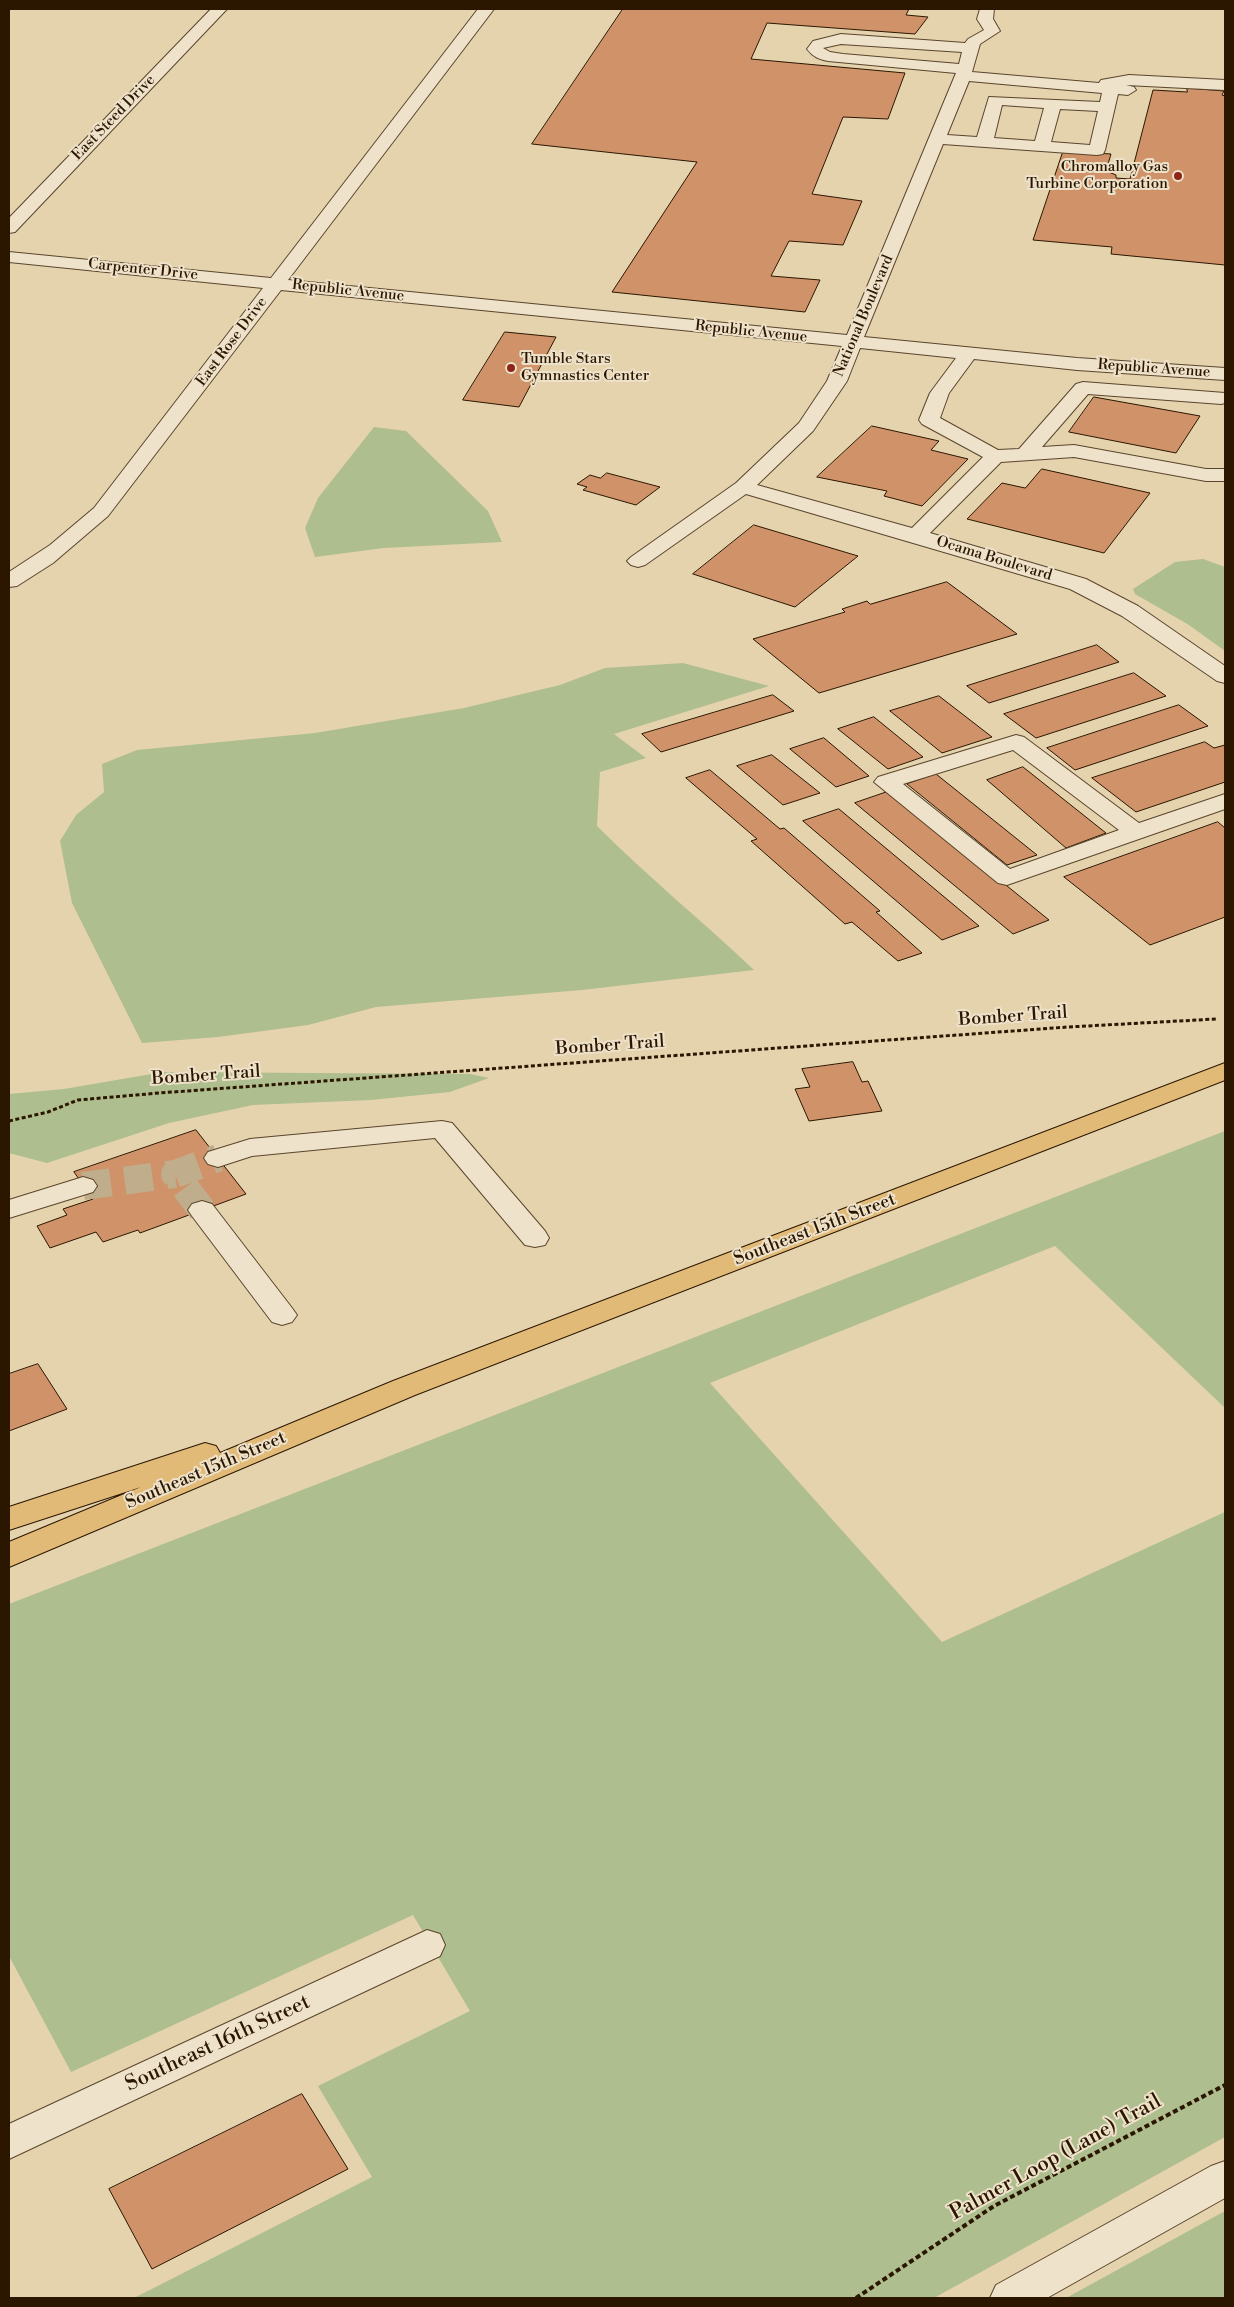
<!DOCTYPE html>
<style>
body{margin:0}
#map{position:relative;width:1234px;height:2307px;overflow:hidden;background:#e5d3ae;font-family:"Libre Bodoni",serif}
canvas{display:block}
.frame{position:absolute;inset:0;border:10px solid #2b1600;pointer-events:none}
</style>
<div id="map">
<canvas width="1234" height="2307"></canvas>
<div class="frame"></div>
</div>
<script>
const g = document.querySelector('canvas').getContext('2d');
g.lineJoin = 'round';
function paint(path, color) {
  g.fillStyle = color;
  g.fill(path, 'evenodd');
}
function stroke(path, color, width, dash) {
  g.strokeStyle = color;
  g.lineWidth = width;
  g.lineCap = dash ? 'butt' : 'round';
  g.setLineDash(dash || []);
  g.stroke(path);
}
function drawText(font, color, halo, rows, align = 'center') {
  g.font = font + ' "Libre Bodoni",serif';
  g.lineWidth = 4;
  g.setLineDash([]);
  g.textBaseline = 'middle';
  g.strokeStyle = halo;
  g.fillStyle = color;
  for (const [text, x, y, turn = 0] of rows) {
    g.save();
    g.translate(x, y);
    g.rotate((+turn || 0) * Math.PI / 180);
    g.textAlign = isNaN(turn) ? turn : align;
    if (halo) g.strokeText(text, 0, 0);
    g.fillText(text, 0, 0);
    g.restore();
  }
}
const green = new Path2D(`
 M374,427L406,431L488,511L502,542L384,548L315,557L305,528L318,498Z
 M1203,559L1225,567V651L1189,625L1135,594L1133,589L1175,562Z
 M683,663L769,686L614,734L646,758L600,772L597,826C647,876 702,921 754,970L582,990L376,1007L308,1025L218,1037L142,1043L72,903L60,841L76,815L104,792L102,764L137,750L315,733L464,708L560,685L605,668Z
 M163,1072L470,1074L489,1078L450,1092L371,1100L253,1105L169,1123L47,1163L9,1153V1094L64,1089Z
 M1225,1131V1408L1055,1246L710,1383L942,1642L1225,1512V2137L934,2298H134L372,2177L318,2086L470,2011L413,1915L71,2072L9,1956V1604Z
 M1225,2211V2298H1066Z`);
const building = new Path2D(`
 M623,9H909L906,15L928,17L915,34L767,23L751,59L905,73L888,119L843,117L812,194L862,201L843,245L789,241L771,276L820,280L805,312L612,292L697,162L532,144Z
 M1187,88L1224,91L1222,95L1225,96V265L1111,254L1112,247L1033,240L1063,151L1111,154L1106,171L1116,175V178L1130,179L1153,90L1187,92Z
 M505,332L556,337L519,407L463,400Z
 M1094,397L1200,416L1176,453L1069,432Z
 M872,426L939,441L931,450L968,459L922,506L884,496L887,491L817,477Z
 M1042,469L1150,493L1104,553L967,519L1002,483L1025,488Z
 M607,473L660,487L636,505L583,490L587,487L577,484L590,475L600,478Z
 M754,525L858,556L795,607L693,574Z
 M947,582L1017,634L819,693L753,639L845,612L842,609L867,601L870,604Z
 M1097,645L1119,662L989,703L967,686Z
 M1134,673L1166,696L1036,738L1004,714Z
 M773,695L794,711L661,752L642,734Z
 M939,696L992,737L942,753L890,711Z
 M1179,705L1208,726L1075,770L1047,748Z
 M874,717L923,757L888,769L838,729Z
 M824,738L869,776L836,787L790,749Z
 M1205,742L1214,748L1225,745V782L1136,812L1092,778Z
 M772,755L820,793L783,805L737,766Z
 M1023,767L1106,833L1066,848L987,780Z
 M710,770L780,829L784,828L880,911L876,912L922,953L898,961L852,922L845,924L751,841L757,839L686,778Z
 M936,774L1037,855L1007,865L907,784Z
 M890,791L1049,920L1013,934L855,803Z
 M839,809L979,926L942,940L803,821Z
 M1218,822L1225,828V917L1150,945L1064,877Z
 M853,1062L862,1082L868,1081L882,1111L809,1121L795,1089L810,1087L802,1069Z
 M196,1130L246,1194L140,1233L138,1230L103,1242L96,1232L50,1248L37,1226L67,1215L63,1209L93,1199L74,1172Z
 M38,1364L67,1409L9,1431V1374Z
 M302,2094L348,2169L152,2269L109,2189Z`);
const minorTunnel = new Path2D(`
 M83,1186L175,1174
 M202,1210L175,1174L218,1158`);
const pathFar1 = new Path2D(`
 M9,1121L48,1112L78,1100L159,1093L1068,1027L1216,1019`);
const path = new Path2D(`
 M856,2298L994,2206L1225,2085`);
const minor = new Path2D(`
 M211,9H227L15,232L9,233V218Z
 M478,9H494L288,280L847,335L956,73L828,61C819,59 813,57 807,49L813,41L841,34L965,43L968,39L984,30L977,19L980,9H994L993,19L1000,31L980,44L972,72L1099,83L1101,80L1129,75L1225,80V90L1126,85L1134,87L1136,90L1128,95L1118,94L1105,150L1103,154L1097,155L943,144L864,337L1077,358L1225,368V380L1077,370L974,359L949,393L940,418L998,450L1019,449L1076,384L1083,382L1225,393V403L1221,404L1088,394L1042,447L1074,445L1206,469H1225V481H1206L1074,457L1001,462L930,533L1086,579L1138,606L1225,666V683L1217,681L1122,616L1070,589L746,494L645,565L638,567L631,565L627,561L631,557L736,483L799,423L827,381L842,346L281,290L108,516L53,563L17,586L9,587V572L50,545L94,508L263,288L9,262V252L271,278ZM841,44L962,52L959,64L843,54L830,52L823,48ZM969,81L1102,93L1100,102L989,97L977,137L947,135ZM1002,105L1044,108L1035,141L994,138ZM1060,109L1098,111L1090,145L1051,142ZM860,348L956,358L930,393L919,420L922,424L983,457L912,528L757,485L813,431L847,381Z
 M1016,735L1024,737L1139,823L1225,794V809L1007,885L998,883L874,782L878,777ZM1013,750L1119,830L1010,869L903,784Z
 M442,1121L452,1123L545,1231L549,1238L545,1245L535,1247L525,1245L435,1138L252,1156L218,1167L208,1164L204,1158L208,1152L250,1139Z
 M83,1177L93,1180L97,1186L93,1192L9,1218V1200Z
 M202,1201L212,1204L292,1308L297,1315L292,1322L282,1325L272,1322L192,1216L188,1210L192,1204Z
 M427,1930L440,1934L445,1945L440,1956L9,2159V2124Z
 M1225,2161V2198L1047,2298H990L996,2285L1211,2166Z`);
const major = new Path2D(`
 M1225,1063V1080L415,1395L9,1567V1542L141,1487L9,1530V1507L205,1443L216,1446L220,1453L393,1381Z`);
const markers = [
 [1178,176,5,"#8f2418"],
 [511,368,5,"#8f2418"]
];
const farStreetnames = [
 ["East Steed Drive",114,118,-46],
 ["Carpenter Drive",143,270,6],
 ["Republic Avenue",348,291,6],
 ["National Boulevard",864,316,-67],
 ["Republic Avenue",751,332,6],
 ["East Rose Drive",232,342,-53],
 ["Republic Avenue",1154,369,4],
 ["Ocama Boulevard",994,559,17]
];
const farPoinames = [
 ["Chromalloy Gas",1168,167],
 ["Turbine Corporation",1168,184],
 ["Tumble Stars",521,359,"left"],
 ["Gymnastics Center",521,376,"left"]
];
const streetNames = [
 ["Bomber Trail",1013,1017,-4],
 ["Bomber Trail",610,1046,-4],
 ["Bomber Trail",206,1076,-4],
 ["Southeast 15th Street",815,1230,-21],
 ["Southeast 15th Street",206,1471,-23]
];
const nearStreetnames = [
 ["Southeast 16th Street",218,2044,-25],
 ["Palmer Loop (Lane) Trail",1056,2158,-29]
];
paint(green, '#afbe8f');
paint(building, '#cf9269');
stroke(building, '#2b1600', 1);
stroke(minorTunnel, '#c0ad8b', 28, [28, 14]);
stroke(minor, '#5a452c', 2);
stroke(major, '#2b1600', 2);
stroke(pathFar1, '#2b1600', 3, [4, 2.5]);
stroke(path, '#2b1600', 4, [5, 3]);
paint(minor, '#eee2ca');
paint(major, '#e2ba77');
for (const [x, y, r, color] of markers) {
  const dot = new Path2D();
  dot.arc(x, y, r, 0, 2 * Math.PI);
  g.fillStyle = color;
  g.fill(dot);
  stroke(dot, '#eee2ca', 2);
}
drawText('15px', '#2b1600', '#eee2ca', farStreetnames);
drawText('15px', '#2b1600', '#eee2ca', farPoinames, 'right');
drawText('18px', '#2b1600', '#eee2ca', streetNames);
drawText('21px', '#2b1600', '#eee2ca', nearStreetnames);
</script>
